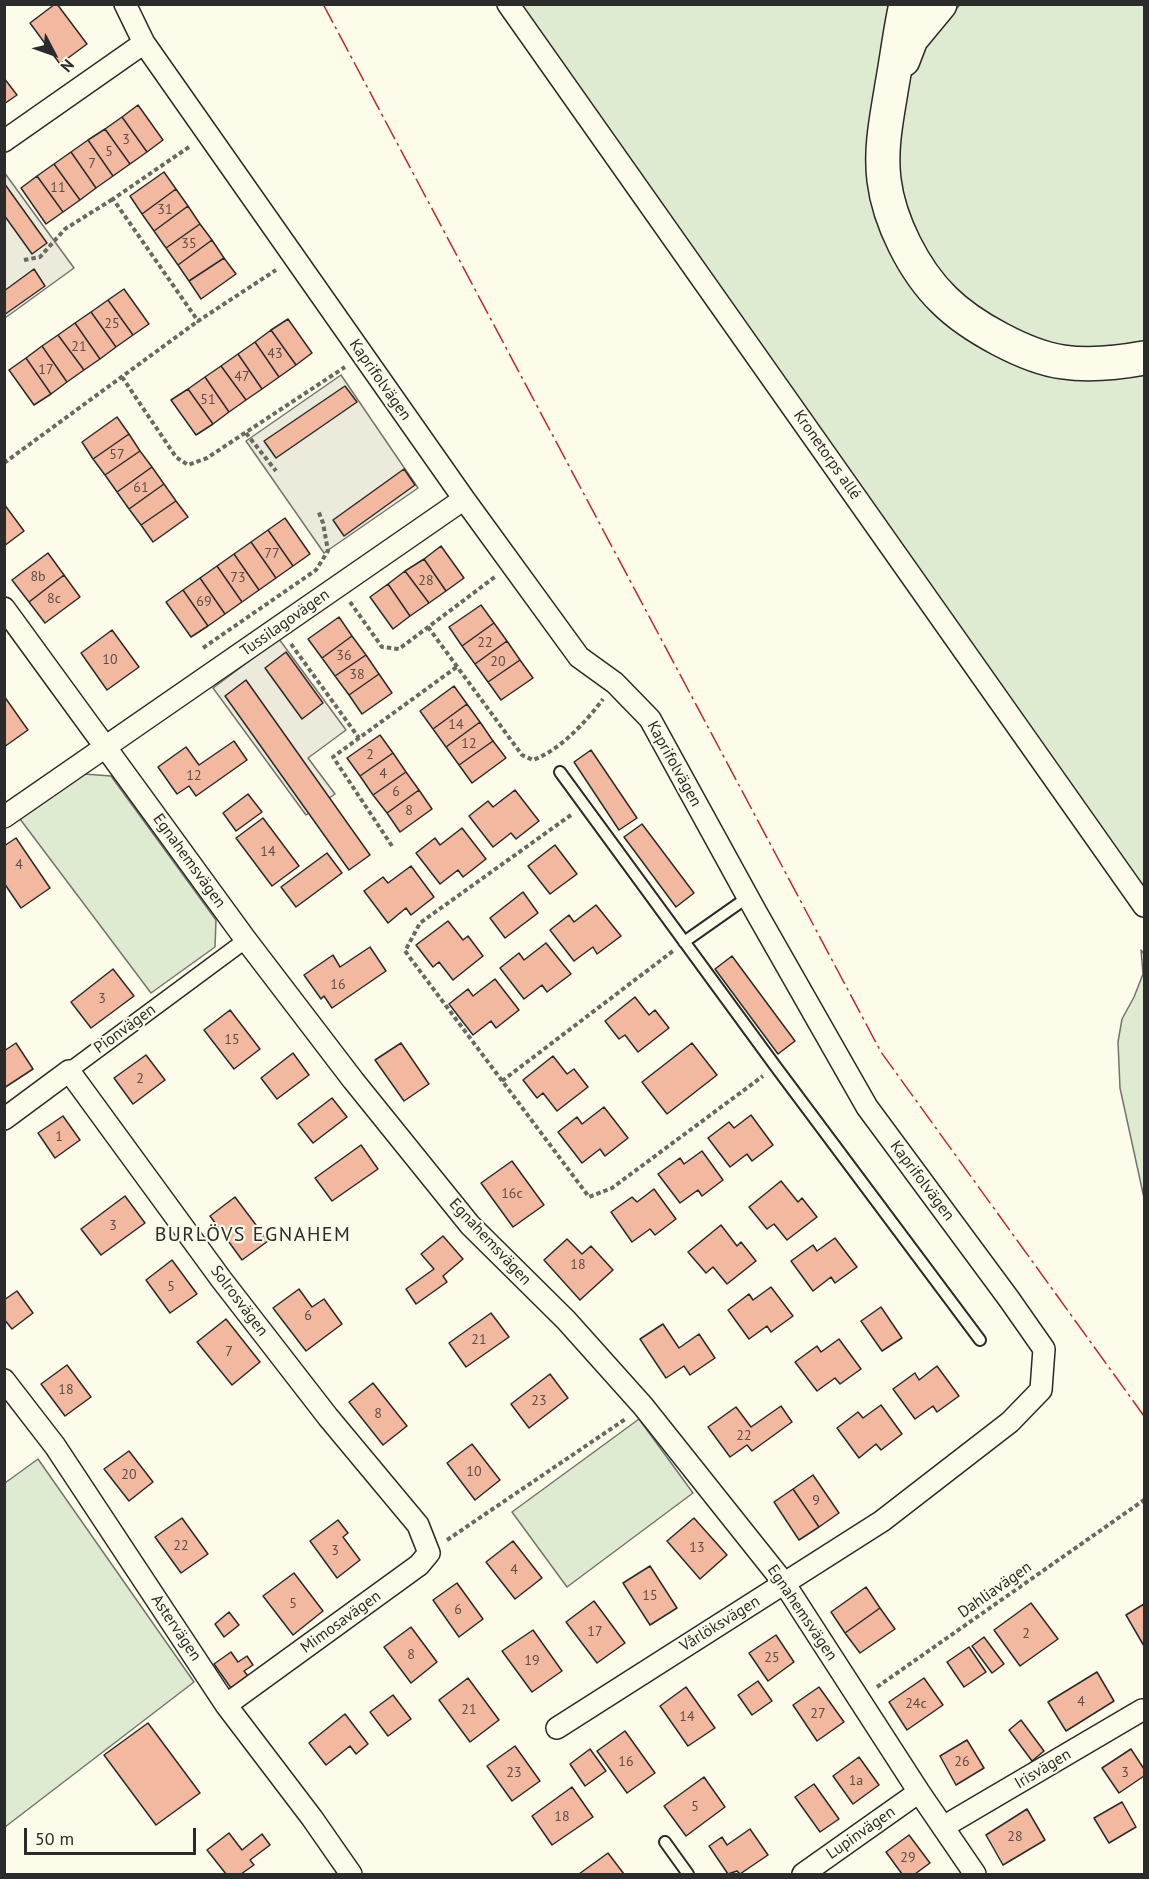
<!DOCTYPE html>
<meta charset="utf-8">
<style>
body{margin:0}
#map{position:relative;width:1149px;height:1879px;overflow:hidden;background:#fdfbea;font-family:"PT Sans",sans-serif}
canvas{display:block}
.frame{position:absolute;inset:0;border:6px solid #2b2b2b;pointer-events:none}
.north{position:absolute;left:24px;top:24px;width:60px;height:60px;-webkit-text-stroke:4px #fdfbea;paint-order:stroke;rotate:131deg;font-size:16px;font-weight:700;line-height:24px;text-align:center;color:#2b2b2b}
.north::after{content:'';display:block;margin:auto;width:21px;height:27px;background:#2b2b2b;clip-path:polygon(50% 0,100% 100%,50% 72%,0 100%)}
.scale{position:absolute;left:24px;top:1828px;width:172px;height:27px;box-sizing:border-box;border:3px solid #2b2b2b;border-top:0;padding-left:8px;font-size:18px;line-height:21px;white-space:nowrap;color:#2b2b2b;-webkit-text-stroke:4px #fdfbea;paint-order:stroke}
</style>
<div id="map">
<canvas width="1149" height="1879"></canvas>
<div class="frame"></div>
<div class="north">N</div>
<div class="scale">50 m</div>
</div>
<script>
const g = document.querySelector('canvas').getContext('2d');
g.lineJoin = 'round';
function paint(path, color) {
  g.fillStyle = color;
  g.fill(path, 'evenodd');
}
function stroke(path, color, width, dash) {
  g.strokeStyle = color;
  g.lineWidth = width;
  g.lineCap = dash ? 'butt' : 'round';
  g.setLineDash(dash || []);
  g.stroke(path);
}
function drawText(font, color, halo, rows, align = 'center') {
  g.font = font + ' "PT Sans",sans-serif';
  g.lineWidth = 4.5;
  g.setLineDash([]);
  g.textBaseline = 'middle';
  g.strokeStyle = halo;
  g.fillStyle = color;
  for (const [text, x, y, turn = 0] of rows) {
    g.save();
    g.translate(x, y);
    g.rotate((+turn || 0) * Math.PI / 180);
    g.textAlign = isNaN(turn) ? turn : align;
    if (halo) g.strokeText(text, 0, 0);
    g.fillText(text, 0, 0);
    g.restore();
  }
}
const green = new Path2D(`
 M521,5H895L873,122L936,309L1144,372V887L1056,765Z
 M960,5H1144V346L1113,352L1050,346L992,322L938,274L904,212L895,154L909,77L922,48L943,22Z
 M84,774L111,776L216,920L215,947L151,993L20,819Z
 M1141,950L1144,954V1198L1120,1088L1118,1042L1122,1019L1134,997L1143,974Z
 M639,1419L693,1493L567,1587L512,1512Z
 M38,1459L194,1682L5,1827V1483Z`);
const parking = new Path2D(`
 M4,172L74,268L5,318H4Z
 M341,375L418,488L324,553L246,441Z
 M279,639L346,730L308,758L335,794L306,815L213,688Z`);
const building = new Path2D(`
 M55,4H57L87,44L60,64L30,23Z
 M4,78L17,95L4,104Z
 M138,105L163,140L147,152L122,117Z
 M122,117L147,152L130,164L105,129Z
 M105,129L130,164L113,176L88,140Z
 M88,140L113,176L96,188L71,152Z
 M71,152L96,188L80,200L54,164Z
 M54,164L80,200L63,212L37,176Z
 M164,172L176,189L142,214L130,196Z
 M37,176L63,212L46,224L21,188Z
 M4,183L47,243L32,254L4,215Z
 M176,189L188,206L154,231L142,214Z
 M188,206L200,224L166,248L154,231Z
 M200,224L212,240L178,265L166,248Z
 M212,240L224,258L189,281L178,265Z
 M224,258L236,274L201,299L189,281Z
 M34,269L45,286L4,315V291Z
 M124,289L149,324L133,335L108,300Z
 M108,300L133,335L116,347L91,312Z
 M91,312L116,347L100,359L75,323Z
 M288,319L312,353L296,365L271,330Z
 M75,323L100,359L84,370L58,335Z
 M271,330L296,365L279,377L255,342Z
 M58,335L84,370L67,382L42,346Z
 M255,342L279,377L262,389L238,354Z
 M42,346L67,382L51,394L26,358Z
 M238,354L262,389L246,400L221,366Z
 M26,358L51,394L34,405L9,370Z
 M221,366L246,400L229,412L205,377Z
 M205,377L229,412L213,424L188,389Z
 M345,386L357,402L276,458L264,441Z
 M188,389L213,424L196,435L171,400Z
 M117,417L129,434L93,459L82,442Z
 M129,434L140,451L105,475L93,459Z
 M140,451L152,467L117,492L105,475Z
 M152,467L164,484L129,509L117,492Z
 M404,469L415,485L344,536L333,520Z
 M164,484L176,501L141,525L129,509Z
 M176,501L188,517L153,542L141,525Z
 M4,504L24,531L4,546Z
 M285,518L310,554L293,566L268,530Z
 M268,530L293,566L276,578L251,542Z
 M251,542L276,578L259,590L234,554Z
 M441,546L464,578L446,591L424,559Z
 M48,553L64,575L29,602L12,580Z
 M234,554L259,590L242,602L217,566Z
 M424,559L446,591L429,603L405,571Z
 M217,566L242,602L225,614L200,578Z
 M405,571L429,603L410,616L388,584Z
 M64,575L80,597L45,623L29,602Z
 M200,578L225,614L208,626L183,590Z
 M388,584L410,616L393,629L370,597Z
 M183,590L208,626L191,637L166,602Z
 M481,605L494,623L462,646L449,627Z
 M339,617L352,636L322,658L308,639Z
 M494,623L507,641L475,664L462,646Z
 M112,630L139,667L107,690L81,653Z
 M352,636L366,655L335,676L322,658Z
 M507,641L520,660L488,682L475,664Z
 M286,652L323,703L302,719L265,668Z
 M366,655L379,674L349,695L335,676Z
 M520,660L533,678L501,700L488,682Z
 M379,674L392,693L362,714L349,695Z
 M246,680L370,855L349,870L225,696Z
 M454,686L467,704L433,729L420,711Z
 M4,696L28,730L4,747Z
 M467,704L480,722L446,747L433,729Z
 M480,722L493,741L459,765L446,747Z
 M380,735L393,753L360,776L347,758Z
 M234,741L247,760L196,796L189,786L177,794L158,767L186,747L199,765Z
 M493,741L506,758L472,783L459,765Z
 M591,750L637,818L619,830L574,762Z
 M393,753L406,772L373,795L360,776Z
 M406,772L419,790L387,813L373,795Z
 M419,790L432,809L400,832L387,813Z
 M515,790L539,821L516,839L511,833L493,847L469,816L488,801L493,807Z
 M248,794L262,812L236,831L223,813Z
 M263,818L299,866L272,886L236,838Z
 M642,824L694,893L676,907L624,837Z
 M462,828L486,859L463,877L458,870L440,884L416,853L435,838L440,845Z
 M16,838L50,888L21,908L4,883V846Z
 M555,845L577,874L550,894L528,866Z
 M327,853L342,873L296,907L281,887Z
 M411,866L434,897L411,915L406,908L388,923L364,891L383,877L388,883Z
 M523,892L538,913L505,938L490,918Z
 M596,905L621,936L597,954L593,947L574,961L550,930L569,915L574,922Z
 M448,921L463,940L468,936L483,956L453,980L439,962L433,967L416,945Z
 M546,943L571,974L547,992L542,985L524,999L500,968L519,953L524,960Z
 M370,947L386,971L332,1008L324,996L321,999L304,975L333,955L340,967Z
 M732,956L795,1041L778,1054L715,969Z
 M113,969L134,996L91,1028L71,1002Z
 M495,979L519,1010L496,1028L491,1021L473,1035L449,1004L468,989L473,996Z
 M635,997L649,1015L655,1010L669,1028L638,1052L625,1035L619,1039L605,1021Z
 M230,1010L260,1049L234,1069L204,1030Z
 M16,1043L33,1069L4,1088V1051Z
 M401,1043L429,1084L404,1101L375,1060Z
 M692,1043L717,1075L667,1114L642,1082Z
 M293,1053L309,1075L277,1099L261,1078Z
 M146,1055L165,1080L133,1104L114,1078Z
 M553,1056L567,1074L574,1069L588,1087L557,1111L543,1093L537,1098L523,1080Z
 M332,1098L347,1117L313,1143L298,1124Z
 M604,1107L628,1138L605,1156L600,1149L582,1163L558,1132L577,1117L582,1124Z
 M751,1115L773,1145L752,1161L747,1154L730,1167L708,1138L729,1122L734,1128Z
 M63,1116L80,1140L55,1158L38,1133Z
 M361,1145L378,1169L332,1201L315,1178Z
 M702,1151L723,1180L702,1196L698,1190L680,1203L658,1174L680,1158L684,1164Z
 M512,1161L544,1205L513,1227L481,1183Z
 M781,1181L798,1202L802,1198L817,1217L787,1240L774,1224L767,1229L749,1207Z
 M654,1189L676,1219L655,1235L650,1229L632,1242L611,1212L632,1197L637,1202Z
 M125,1196L145,1223L101,1255L81,1229Z
 M235,1197L268,1241L242,1260L210,1216Z
 M721,1225L737,1246L741,1242L756,1261L727,1284L713,1267L706,1273L688,1252Z
 M443,1236L463,1259L443,1276L447,1282L416,1304L406,1289L434,1269L421,1254Z
 M835,1238L857,1267L835,1283L831,1277L813,1291L791,1261L813,1245L817,1251Z
 M567,1239L582,1254L591,1246L613,1270L580,1300L544,1260Z
 M172,1260L197,1294L170,1313L146,1280Z
 M771,1287L793,1316L771,1332L767,1326L749,1339L728,1310L749,1294L753,1300Z
 M299,1289L312,1307L324,1299L342,1324L306,1351L273,1308Z
 M17,1291L33,1313L12,1329L4,1319V1300Z
 M881,1307L902,1338L882,1351L861,1321Z
 M491,1313L509,1337L466,1367L449,1343Z
 M226,1319L260,1362L232,1385L197,1342Z
 M663,1324L679,1348L699,1334L715,1358L690,1375L684,1366L666,1378L640,1339Z
 M839,1339L861,1369L840,1384L835,1378L817,1391L795,1362L817,1346L821,1352Z
 M67,1365L91,1397L65,1416L41,1384Z
 M937,1366L959,1396L937,1412L933,1406L915,1419L893,1389L915,1373L919,1380Z
 M550,1374L568,1398L529,1428L511,1404Z
 M373,1383L407,1426L383,1445L349,1402Z
 M881,1405L902,1434L881,1450L876,1444L859,1458L837,1428L858,1412L863,1418Z
 M781,1406L792,1422L752,1451L747,1445L730,1457L708,1427L736,1407L751,1427Z
 M472,1444L500,1480L475,1500L447,1463Z
 M129,1451L153,1482L129,1501L104,1469Z
 M813,1475L839,1513L819,1527L793,1489Z
 M793,1489L819,1527L799,1540L774,1502Z
 M182,1518L208,1554L181,1573L155,1537Z
 M694,1518L727,1555L700,1579L667,1541Z
 M338,1520L348,1533L343,1537L360,1560L337,1578L310,1541Z
 M513,1541L542,1578L515,1599L486,1562Z
 M650,1566L677,1608L650,1625L623,1583Z
 M294,1573L323,1611L293,1635L263,1596Z
 M457,1583L483,1619L459,1637L433,1600Z
 M866,1587L880,1608L845,1633L831,1612Z
 M594,1601L625,1643L597,1663L566,1622Z
 M1031,1603L1058,1639L1020,1666L994,1630Z
 M1144,1604V1646L1126,1615Z
 M880,1608L895,1629L860,1653L845,1633Z
 M229,1612L239,1625L224,1637L215,1624Z
 M411,1627L437,1662L411,1683L384,1647Z
 M533,1630L562,1671L532,1692L502,1651Z
 M776,1635L794,1662L768,1681L749,1653Z
 M984,1637L1004,1664L992,1673L972,1646Z
 M969,1647L986,1672L964,1687L947,1662Z
 M231,1652L238,1662L247,1656L253,1665L244,1671L248,1676L231,1688L214,1664Z
 M1097,1672L1114,1701L1066,1731L1048,1702Z
 M468,1678L499,1720L470,1742L439,1700Z
 M924,1678L943,1705L907,1730L889,1702Z
 M758,1681L772,1701L752,1715L738,1695Z
 M686,1687L715,1728L688,1746L660,1706Z
 M819,1687L844,1722L817,1741L793,1705Z
 M393,1695L411,1719L388,1736L370,1712Z
 M345,1714L368,1744L356,1754L350,1746L326,1765L309,1743Z
 M1021,1720L1044,1751L1032,1761L1009,1730Z
 M148,1723L200,1793L156,1825L104,1755Z
 M625,1731L655,1773L627,1793L597,1751Z
 M967,1740L984,1768L956,1785L940,1756Z
 M515,1746L540,1781L512,1801L487,1766Z
 M590,1749L606,1771L585,1786L570,1764Z
 M1131,1749L1144,1769V1776L1119,1793L1102,1768Z
 M859,1757L879,1785L853,1804L833,1776Z
 M704,1777L725,1807L686,1836L664,1806Z
 M814,1784L839,1819L820,1832L795,1797Z
 M572,1787L593,1817L552,1845L532,1816Z
 M1122,1802L1136,1827L1109,1843L1094,1818Z
 M1027,1809L1045,1840L1003,1865L986,1835Z
 M750,1829L768,1855L740,1874L737,1871L728,1874L709,1846L722,1837L727,1845Z
 M229,1833L242,1850L262,1834L270,1845L250,1860L254,1865L241,1874H226L207,1850Z
 M909,1835L930,1863L915,1874H902L886,1852Z
 M608,1853L624,1874H579Z`);
const path = new Path2D(`
 M189,147L113,199L198,321L276,270
 M24,260L40,257L65,229L113,199
 M122,377L176,457L188,465L207,458L345,367
 M246,433L276,471
 M4,463L198,321
 M350,602L382,647L399,649L496,576
 M428,627L522,755L533,760C560,750 586,722 603,699
 M291,644L359,738
 M203,648L316,570L328,551L323,523L318,510
 M571,815L420,923L405,951L589,1197L612,1188L763,1076
 M392,846L333,757L458,666
 M502,1081L673,951
 M447,1540L627,1418
 M877,1687L1144,1500`);
const service = new Path2D(`
 M560,772L776,1067L980,1340
 M684,942L748,897
 M665,1842L688,1874`);
const pedestrian = new Path2D(`
 M69,1071L246,940`);
const minor = new Path2D(`
 M125,4L144,43L464,499L579,657L615,683L650,719L756,912L867,1107L1009,1299L1044,1349L1041,1390L1010,1422L882,1521L557,1728
 M508,4L1144,906
 M4,141L144,43
 M4,608L246,940L353,1080L470,1225L566,1320L643,1406L784,1583L919,1792L975,1874
 M4,817L464,499
 M4,1119L69,1071L221,1279L328,1417L418,1525L429,1553L419,1565L226,1705
 M4,1380L55,1446L226,1705L312,1818L351,1874
 M943,1827L1142,1710
 M803,1874L919,1792`);
const motorway = new Path2D(`
 M906,4C900,31 897,58 892,85C887,117 880,147 884,180C889,221 914,271 944,300C970,326 1026,357 1063,362C1091,366 1117,363 1144,358
 M903,60L911,39L940,4`);
const power = new Path2D(`
 M323,4L881,1052L1144,1416`);
const numberNames = [
 ["3",126,140],
 ["5",109,152],
 ["7",92,164],
 ["11",58,188],
 ["31",165,210],
 ["35",189,244],
 ["25",112,324],
 ["21",79,347],
 ["43",275,354],
 ["17",46,370],
 ["47",242,377],
 ["51",208,400],
 ["57",117,455],
 ["61",141,488],
 ["77",272,554],
 ["8b",38,577],
 ["73",238,578],
 ["28",426,581],
 ["8c",54,599],
 ["69",204,602],
 ["22",485,643],
 ["36",344,656],
 ["10",110,660],
 ["20",498,662],
 ["38",357,675],
 ["14",456,725],
 ["12",469,744],
 ["2",370,755],
 ["4",383,774],
 ["12",194,776],
 ["6",396,792],
 ["8",409,811],
 ["14",268,852],
 ["4",19,865],
 ["16",338,985],
 ["3",102,999],
 ["15",232,1040],
 ["2",140,1079],
 ["1",59,1137],
 ["16c",512,1194],
 ["3",113,1226],
 ["18",578,1265],
 ["5",171,1287],
 ["6",308,1316],
 ["21",479,1340],
 ["7",229,1352],
 ["18",66,1390],
 ["23",539,1401],
 ["8",378,1414],
 ["22",744,1436],
 ["10",474,1472],
 ["20",129,1475],
 ["9",816,1501],
 ["22",181,1546],
 ["13",697,1548],
 ["3",335,1551],
 ["4",514,1570],
 ["15",650,1596],
 ["5",293,1604],
 ["6",458,1610],
 ["17",595,1632],
 ["2",1026,1634],
 ["8",411,1655],
 ["25",772,1658],
 ["19",532,1661],
 ["4",1081,1702],
 ["24c",916,1704],
 ["21",469,1710],
 ["27",818,1714],
 ["14",687,1717],
 ["16",626,1762],
 ["26",962,1762],
 ["23",514,1773],
 ["3",1125,1773],
 ["1a",856,1781],
 ["5",695,1807],
 ["18",562,1817],
 ["28",1015,1837],
 ["29",908,1858]
];
const streetNames = [
 ["Kaprifolvägen",380,380,55],
 ["Kronetorps allé",827,455,55],
 ["Tussilagovägen",285,623,-35],
 ["Kaprifolvägen",674,764,61],
 ["Egnahemsvägen",189,861,54],
 ["Pionvägen",125,1029,-36],
 ["Kaprifolvägen",922,1181,53],
 ["Egnahemsvägen",490,1242,47],
 ["Solrosvägen",239,1301,53],
 ["Dahliavägen",995,1590,-35],
 ["Egnahemsvägen",802,1613,56],
 ["Mimosavägen",341,1622,-36],
 ["Vårlöksvägen",720,1624,-32],
 ["Astervägen",176,1628,56],
 ["Irisvägen",1043,1769,-31],
 ["Lupinvägen",861,1833,-35]
];
const quarterNames = [
 ["BURLÖVS EGNAHEM",253,1235]
];
paint(green, '#deebd1');
stroke(green, '#74746e', 1.5);
paint(parking, '#eceadb');
stroke(parking, '#74746e', 1.5);
paint(building, '#f2b8a0');
stroke(building, '#2b2b2b', 1.5);
stroke(service, '#2b2b2b', 14);
stroke(pedestrian, '#2b2b2b', 18);
stroke(minor, '#2b2b2b', 24);
stroke(motorway, '#2b2b2b', 36);
stroke(path, '#6a6964', 4, [4.5, 3]);
stroke(service, '#fdfbea', 10);
stroke(pedestrian, '#fdfbea', 15);
stroke(minor, '#fdfbea', 21);
stroke(motorway, '#fdfbea', 33);
stroke(power, '#c62828', 1.5, [21, 4.5, 3, 4.5]);
drawText('14px', '#5d4e48', null, numberNames);
drawText('16px', '#2b2b2b', '#fdfbea', streetNames);
g.letterSpacing = '1.5px';
drawText('20px', '#2b2b2b', '#fdfbea', quarterNames);
g.letterSpacing = '0px';
</script>
